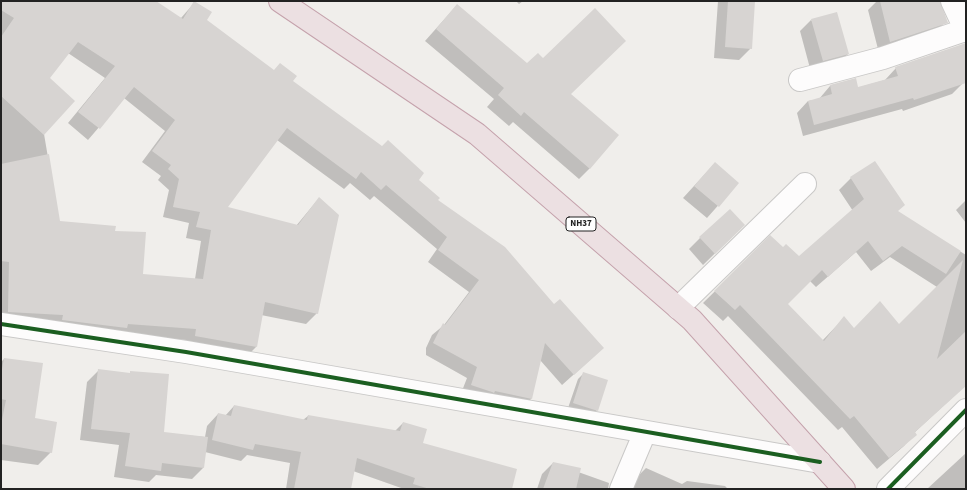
<!DOCTYPE html>
<style>
body{margin:0}
#map{position:relative;width:967px;height:490px;overflow:hidden;background:#f0eeeb;font-family:"Source Sans 3",sans-serif}
canvas{display:block}
.frame{position:absolute;inset:0;border:2px solid #222;pointer-events:none}
</style>
<div id="map">
<canvas width="967" height="490"></canvas>
<div class="frame"></div>
</div>
<script>
const g = document.querySelector('canvas').getContext('2d');
g.lineJoin = 'round';
function paint(path, color) {
  g.fillStyle = color;
  g.fill(path, 'evenodd');
}
function stroke(path, color, width, dash) {
  g.strokeStyle = color;
  g.lineWidth = width;
  g.lineCap = dash ? 'butt' : 'round';
  g.setLineDash(dash || []);
  g.stroke(path);
}
function drawText(font, color, halo, rows, align = 'center') {
  g.font = font + ' "Source Sans 3",sans-serif';
  g.lineWidth = 3;
  g.setLineDash([]);
  g.textBaseline = 'middle';
  g.strokeStyle = halo;
  g.fillStyle = color;
  for (const [text, x, y, turn = 0] of rows) {
    g.save();
    g.translate(x, y);
    g.rotate((+turn || 0) * Math.PI / 180);
    g.textAlign = isNaN(turn) ? turn : align;
    if (halo) g.strokeText(text, 0, 0);
    g.fillText(text, 0, 0);
    g.restore();
  }
}
const shadow = new Path2D(`
 M1,1H148L181,18L195,2L206,21L274,71L291,81L418,180L591,359L562,385L540,360L531,399L520,410L460,396L467,378L426,355V348L432,335L444,325L469,292L428,262L437,249L374,196L370,200L350,183L344,189L277,140L226,208L296,226L319,198L317,313L306,324L261,315L256,347L245,358L186,347V340L1,324ZM68,53L105,78L68,123L88,140L124,98L165,131L142,162L161,176L158,180L169,190L163,217L189,223L186,238L201,241L195,279L142,275L114,231L59,222L44,134L49,78Z
 M516,1H523L519,4Z
 M718,1H754L751,48L739,60L714,58Z
 M877,1H937L944,23L933,35L879,53L868,10Z
 M457,5L527,64L570,94L590,168L579,179L513,122L509,126L487,107L494,99L425,41Z
 M811,20L848,54L836,65L811,72L800,31Z
 M896,68L963,83L952,94L903,111L902,109L803,136L797,113L808,101L819,99L830,86L855,79L857,88L885,80Z
 M875,162L897,212L966,255V385L914,433L915,434L904,446L877,469L842,427L838,430L728,316L723,321L703,303L770,237L783,249L799,258L853,211L839,190L851,178ZM856,252L871,271L890,257L937,287L899,326L853,329L844,318L822,341L786,304L810,281L816,287Z
 M715,163L738,183L707,218L683,198Z
 M966,200V223L956,210Z
 M744,225L703,265L689,249L700,238Z
 M4,359L42,364L34,419L51,452L38,465L1,460V362Z
 M99,370L129,374L131,372L163,433L205,437L207,426L218,414L225,416L234,406L303,420L308,416L395,431L403,423L421,443L511,489H404L353,471L350,489H286L290,463L247,455L241,461L205,452L203,468L192,479L156,475L149,482L114,477L119,445L80,440L87,382Z
 M584,373L597,410L591,416L568,408L578,379Z
 M966,453V489H927Z
 M553,463L609,483L608,489H537L542,474Z
 M646,468L682,484L687,481L725,486L728,489H631L635,479Z`);
const building = new Path2D(`
 M1,1H156L183,19L194,1L212,12L207,20L274,70L280,63L297,76L293,81L382,146L388,140L424,173L419,180L440,198L438,200L505,247L554,304L560,299L604,348L574,375L545,343L532,399L495,391L494,393L492,392L471,385L477,367L433,343L443,323L445,325L479,280L438,250L447,237L386,185L381,190L361,172L356,179L287,128L228,207L298,225L319,197L339,215L318,314L265,302L257,347L195,336L196,329L128,324L127,328L62,320L63,315L8,312L9,262L1,261V164L49,154L60,221L116,226L115,231L146,232L143,274L203,279L211,230L196,227L200,212L173,207L179,179L168,169L171,165L152,151L175,120L134,87L100,129L78,112L115,66L78,42L50,78L75,101L44,135L1,96V37L14,18L1,10Z
 M728,1H755L752,49L725,47Z
 M880,1H940L948,23L890,42Z
 M457,4L527,63L538,53L543,58L595,8L626,41L571,94L619,135L590,169L524,112L521,116L498,95L504,88L436,29Z
 M837,12L849,54L823,61L811,19Z
 M966,43V83L914,100L913,98L814,125L808,101L832,94L830,85L856,78L858,87L898,76L895,67Z
 M875,161L905,205L898,211L961,251L946,274L902,246L883,261L868,241L828,277L822,270L788,304L824,341L844,316L854,328L880,301L899,324L963,260L937,359L966,331V386L915,432L917,435L889,458L854,416L850,419L740,305L735,310L714,291L770,235L783,247L786,244L799,256L864,199L850,177Z
 M715,162L739,183L719,207L694,186Z
 M730,209L745,225L715,254L699,237Z
 M4,358L43,363L35,418L57,422L52,453L1,444V425L6,400L1,399V375Z
 M98,369L130,373V371L169,374L164,432L208,437L204,468L162,463L161,471L125,466L130,433L91,429Z
 M583,372L608,380L598,411L573,403Z
 M234,405L307,420L308,415L400,431L403,422L427,429L423,443L517,469L512,489H430L413,484L415,478L357,458L351,489H294L301,452L255,444L253,450L212,440L218,413L231,416Z
 M553,462L581,468L576,489H543Z`);
const minor = new Path2D(`
 M952,1L966,31
 M800,80L883,58L965,30
 M678,308L805,184
 M1,324L186,352L820,462
 M621,489L645,432
 M888,489L966,410`);
const highway = new Path2D(`
 M280,1L477,134L692,320L844,489`);
const cycleway = new Path2D(`
 M1,324L186,352L820,462
 M888,489L966,410`);
const shields = [
 [581,224,30]
];
const shieldNames = [
 ["NH37",581,224]
];
paint(shadow, '#0003');
paint(building, '#d7d4d2');
stroke(minor, '#c9c8c7', 24);
stroke(highway, '#c5a2ac', 24);
stroke(minor, '#fdfcfc', 22);
stroke(highway, '#ece0e2', 22);
stroke(cycleway, '#1b5e20', 4);
for (const [x, y, w] of shields) {
  const box = new Path2D();
  box.roundRect(x - w / 2, y - 7, w, 14, 3);
  g.fillStyle = '#fff';
  g.fill(box);
  stroke(box, '#222', 1);
}
drawText('bold 9px', '#222', null, shieldNames);
</script>
